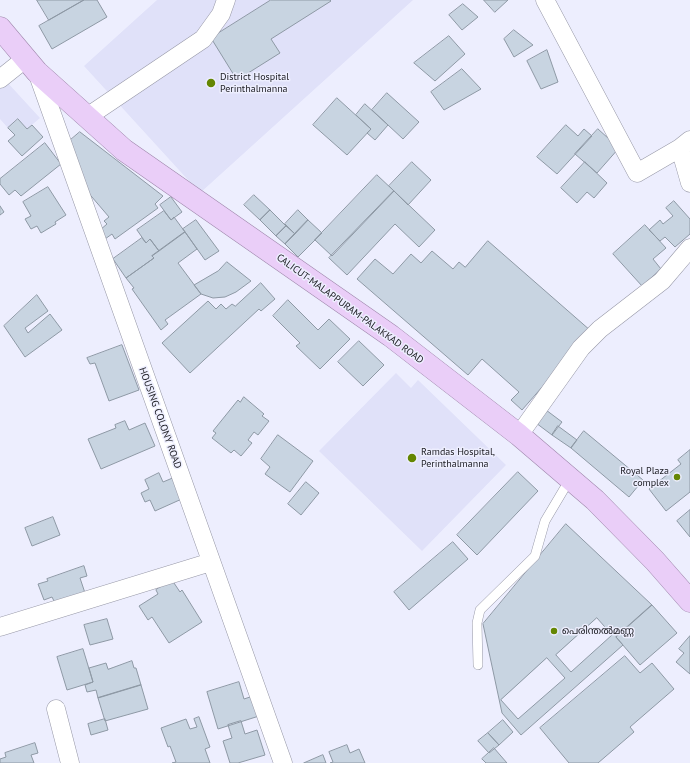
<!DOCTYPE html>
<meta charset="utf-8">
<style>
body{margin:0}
canvas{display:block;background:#edeefe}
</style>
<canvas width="690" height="763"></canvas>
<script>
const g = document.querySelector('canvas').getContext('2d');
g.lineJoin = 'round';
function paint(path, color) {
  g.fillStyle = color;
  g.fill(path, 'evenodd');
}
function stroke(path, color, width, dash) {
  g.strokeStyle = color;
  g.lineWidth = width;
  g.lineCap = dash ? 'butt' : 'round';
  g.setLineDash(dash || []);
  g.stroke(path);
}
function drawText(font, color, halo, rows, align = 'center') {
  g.font = font + ' "PT Sans","Noto Sans Malayalam",sans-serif';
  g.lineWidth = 3;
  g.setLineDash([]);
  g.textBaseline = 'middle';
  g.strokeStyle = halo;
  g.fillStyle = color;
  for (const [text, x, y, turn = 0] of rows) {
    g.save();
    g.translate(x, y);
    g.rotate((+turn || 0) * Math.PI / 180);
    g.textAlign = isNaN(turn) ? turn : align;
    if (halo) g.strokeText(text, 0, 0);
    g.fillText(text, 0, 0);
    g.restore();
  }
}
const built = new Path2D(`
 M157,0H413L200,193L84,66Z
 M6,81L40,118L27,129L18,119L8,128L0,119V87Z
 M396,373L411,388L418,380L506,465L422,551L319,451Z`);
const building = new Path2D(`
 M37,0H84L49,20Z
 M84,0H97L107,17L52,49L39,26Z
 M271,0H330L331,1L271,39L280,53L237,80L211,38Z
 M484,0H508L495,12Z
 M463,4L478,17L462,30L449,15Z
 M514,30L533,45L514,57L504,39Z
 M449,36L465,54L435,81L414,63Z
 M547,50L558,82L541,89L527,61Z
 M462,69L481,89L444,110L431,92Z
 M387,93L419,122L403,139L372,110Z
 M337,98L371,129L347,155L313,125Z
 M365,104L388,125L375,140L367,133L371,129L356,115Z
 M18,119L27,129L32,125L43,137L22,156L8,141L15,135L8,128Z
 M566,125L578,136L584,129L592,136L557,174L537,157Z
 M598,129L619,148L597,173L575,154Z
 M80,132L163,196L155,204L158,208L115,239L112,234L105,239L100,230L107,224L104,221L109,217L80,183L67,143Z
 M45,143L61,164L21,196L15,190L9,195L0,184V179Z
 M412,162L431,180L408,205L389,186Z
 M585,162L607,183L594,198L587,192L577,203L561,188Z
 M377,175L394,191L332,256L315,240Z
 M48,187L66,215L55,222L56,224L41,233L37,226L31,229L25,219L31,216L23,202Z
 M394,191L435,230L419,247L395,224L347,275L329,258Z
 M254,195L270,210L260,220L244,205Z
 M171,197L182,212L171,220L160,205Z
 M674,201L690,219V234L675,247L665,237L660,241L649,230L660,220L663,224L673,216L666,208Z
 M0,206L4,212L0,215Z
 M270,210L286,226L276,236L260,220Z
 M298,210L308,220L295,234L285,224Z
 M164,211L171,220L174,217L185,232L159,251L150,239L146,243L137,230Z
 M196,220L219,251L205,260L183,229Z
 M308,220L322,233L298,257L285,244Z
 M645,225L666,248L653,259L661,269L642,286L613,254Z
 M286,226L295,234L285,244L276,236Z
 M185,232L197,249L178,263L201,294L165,320L168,324L161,330L132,289L134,288L126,278L154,258L152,256Z
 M142,238L146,243L150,239L159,251L152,256L154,258L126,278L113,259Z
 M488,241L591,331L522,410L511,400L519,392L482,359L468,375L357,279L375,259L393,274L411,254L421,263L432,251L453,269L459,262L465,267Z
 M227,262L251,281L236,292L225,297L213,298L201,294L194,285L218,271Z
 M261,283L275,299L261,311L259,309L190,373L162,343L208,301L216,309L221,304L226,309L232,304L235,306Z
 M37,295L48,311L25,328L28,333L50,314L62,330L25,357L4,326Z
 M288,300L318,330L329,319L350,339L320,369L296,346L300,343L273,316Z
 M359,341L384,365L363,386L338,362Z
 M122,345L139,390L109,401L95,363L90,364L87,358Z
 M244,397L264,414L262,416L269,421L258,435L254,432L248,440L252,443L241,456L234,450L231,453L212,438L216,433L213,431L238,400L240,402Z
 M546,410L562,422L552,435L536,423Z
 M125,421L129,430L145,423L155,446L101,469L88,439L116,428L115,425Z
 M558,426L577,440L571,448L552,435Z
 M584,431L643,480L629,497L571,448Z
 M278,435L313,461L290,492L265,474L270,467L261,459Z
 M690,450V492L666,511L649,489L681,464L678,460Z
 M518,472L538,491L477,555L457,535Z
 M159,473L163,482L175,477L184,498L155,511L150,500L145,502L141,493L149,489L145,480Z
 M306,482L319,493L301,515L288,504Z
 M690,510V537L677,521Z
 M53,517L60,535L32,546L25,528Z
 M566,524L652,605L616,637L623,645L521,735L502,713L483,624Z
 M453,542L468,559L409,610L394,592Z
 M84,566L87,576L80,578L85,593L55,603L52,597L44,600L38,584L48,581L47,579Z
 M172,580L180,592L182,590L202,622L169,643L152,617L148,620L139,606L158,594L156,590Z
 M652,605L677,633L640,665L616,637Z
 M597,618L612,635L571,672L556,655Z
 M107,619L113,639L90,645L84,625Z
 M690,636V674L676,662L684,653L679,649Z
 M83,649L93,682L67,690L57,657Z
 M625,656L640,673L652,663L674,689L630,727L634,732L598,763H569L540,728Z
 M547,658L565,678L518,719L501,700Z
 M132,661L134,668H136L141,685L98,698L96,690L87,692L85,685L93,682L89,668L106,663L108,669Z
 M239,682L244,699L253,696L259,716L218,729L207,692Z
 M141,685L148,709L105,721L98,698Z
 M199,717L210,747L205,749L210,763H172L176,762L170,746L168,747L161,728L186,719L190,729L197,727L194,719Z
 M105,719L108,730L91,735L88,724Z
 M503,720L513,732L499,745L488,733Z
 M241,721L245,734L257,730L265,755L238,763H230L223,741L232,738L228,725Z
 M488,733L499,745L489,753L478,741Z
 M35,743L38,753L31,755L34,763H0V759L6,757L5,753Z
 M347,745L350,753L359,749L365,763H330L333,762L329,752Z
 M494,748L507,763H486L482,759Z
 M323,755L326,763H304Z`);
const service = new Path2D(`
 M478,665L477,623L480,610L535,556L545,521L570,479`);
const minor = new Path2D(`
 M545,0L637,173L680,148L690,140
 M37,72L283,763
 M0,79L25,59
 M87,117L203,39L221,14L226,0
 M680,148L690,183
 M519,435L581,348L600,329L662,281L690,248
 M0,627L211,562
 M56,709L70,763`);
const trunk = new Path2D(`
 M0,28L37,72L124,150L391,336L519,435L595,500L655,561L690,601`);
const markers = [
 [211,83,5,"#648602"],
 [412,458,5,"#648602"],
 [677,477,4,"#648602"],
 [554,631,4,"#648602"]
];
const poiNames = [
 ["District Hospital",220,77],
 ["Perinthalmanna",220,89],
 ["Ramdas Hospital,",421,452],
 ["Perinthalmanna",421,464],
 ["Royal Plaza",669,471,"right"],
 ["complex",669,483,"right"],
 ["പെരിന്തൽമണ്ണ",562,631]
];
const streetNames = [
 ["CALICUT-MALAPPURAM-PALAKKAD ROAD",350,309,36],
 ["HOUSING COLONY ROAD",160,418,70]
];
paint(built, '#e0e1f9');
paint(building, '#c8d4e1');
stroke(building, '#8e99a5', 1);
stroke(service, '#9798a7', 10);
stroke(minor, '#9798a7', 19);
stroke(trunk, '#9e87ab', 23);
stroke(service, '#fff', 9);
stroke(minor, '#fff', 18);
stroke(trunk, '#eacef8', 22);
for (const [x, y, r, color] of markers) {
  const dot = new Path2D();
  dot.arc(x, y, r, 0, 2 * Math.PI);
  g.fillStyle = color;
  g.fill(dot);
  stroke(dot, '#edeefe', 1.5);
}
drawText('10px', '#1b1b21', '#edeefe', poiNames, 'left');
drawText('10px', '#1b1b21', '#edeefe', streetNames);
</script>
